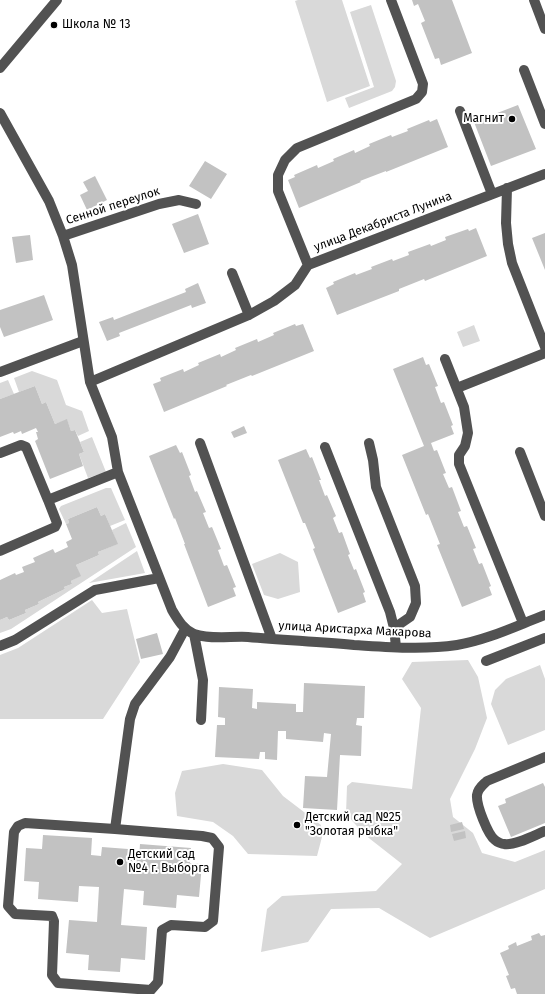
<!DOCTYPE html>
<meta charset="utf-8">
<style>
body{margin:0}
canvas{display:block;background:#fff}
</style>
<canvas width="545" height="994"></canvas>
<script>
const g = document.querySelector('canvas').getContext('2d');
g.lineJoin = 'round';
function paint(path, color) {
  g.fillStyle = color;
  g.fill(path, 'evenodd');
}
function stroke(path, color, width, dash) {
  g.strokeStyle = color;
  g.lineWidth = width;
  g.lineCap = dash ? 'butt' : 'round';
  g.setLineDash(dash || []);
  g.stroke(path);
}
function drawText(font, color, halo, rows, align = 'center') {
  g.font = font + ' "Fira Sans",sans-serif';
  g.lineWidth = 4;
  g.setLineDash([]);
  g.textBaseline = 'middle';
  g.strokeStyle = halo;
  g.fillStyle = color;
  for (const [text, x, y, turn = 0] of rows) {
    g.save();
    g.translate(x, y);
    g.rotate((+turn || 0) * Math.PI / 180);
    g.textAlign = isNaN(turn) ? turn : align;
    if (halo) g.strokeText(text, 0, 0);
    g.fillText(text, 0, 0);
    g.restore();
  }
}
const green = new Path2D(`
 M298,0H342L370,86L327,102L295,1Z
 M371,5L396,81L395,87L392,91L349,108L345,98L374,87L350,12Z
 M474,325L480,341L463,347L457,332Z
 M32,371L57,380L66,405L82,411L89,431L78,436L75,430L71,431L67,420L55,424L46,402L42,404L35,386L19,392L14,378Z
 M8,380L14,394L0,399V383Z
 M92,437L106,472L88,478L79,454L84,452L80,442Z
 M106,488H111L125,520L110,526L105,514L101,516L97,507L68,519L69,523L66,524L59,509L61,506Z
 M126,523L136,547L11,629L0,633V620L7,617L9,620L26,613L25,610L39,604L38,602L65,589L64,587L72,584L71,581L80,576L76,565L99,555L98,552L117,544L112,530Z
 M137,551L145,573L89,583Z
 M280,553L298,562L300,592L278,599L264,595L252,564Z
 M92,600L102,613L127,609L140,662L103,719H0V655L18,648Z
 M468,660L478,677L487,718L475,749L450,799L453,817L473,833L482,853L515,862L545,850V889L430,938L379,908L331,909L308,942L261,952L267,909L282,896L376,891L402,864L365,835L346,814L347,786L352,782L412,789L421,708L402,679L412,662Z
 M540,665L545,679V730L508,745L491,704L495,690L506,679Z
 M223,764L262,770L283,796L321,825L322,837L317,856L248,854L233,836L213,822L177,816L175,793L182,771Z`);
const building = new Path2D(`
 M412,0H452L472,53L441,65L439,58L435,59L421,23L425,21L418,4L414,6Z
 M518,105L536,149L491,166L474,122Z
 M437,119L448,147L386,172V171L360,181L361,182L299,208L288,180L295,177L294,175L317,165L318,168L334,161L333,159L354,150L355,153L370,146L369,144L391,135L392,137L408,131L407,129L429,120L430,122Z
 M205,161L227,174L211,199L189,186Z
 M95,176L107,200L87,210L80,195L88,191L83,182Z
 M198,214L209,244L184,253L172,224Z
 M476,228L487,256L425,281L424,279L399,289V291L337,315L326,288L334,284L333,282L355,273L356,275L372,269L371,267L392,259L393,261L409,255L408,252L430,244L431,246L446,240L445,237L468,229L469,231Z
 M545,233V270L532,238Z
 M30,235L33,260L16,263L12,237Z
 M198,283L206,303L192,308L191,305L119,333L120,336L107,341L99,322L113,317L114,320L186,292L185,289Z
 M44,295L53,320L4,337L0,327V310Z
 M295,324L296,326L303,324L314,351L252,376L251,375L226,385L227,386L164,412L153,384L161,381L160,378L183,369L184,372L199,365L198,363L220,354L221,357L236,350L235,348L257,339L258,342L274,335L273,333Z
 M423,357L426,365L429,364L438,386L435,387L441,403L444,402L453,425L451,426L454,434L431,443L434,451L437,450L446,473L443,474L449,488L452,487L461,511L458,512L464,527L467,526L476,548L473,549L479,564L482,563L491,586L489,587L492,595L462,607L437,545L440,544L428,514L426,515L402,455L424,446L393,369Z
 M35,386L42,404L46,402L55,424L67,419L71,431L75,430L84,452L79,454L83,466L50,479L35,441L38,439L36,432H38L36,428L22,434L21,431L14,434L13,432L0,437V399Z
 M244,426L247,433L234,438L231,432Z
 M176,445L180,453L182,452L191,475L189,476L195,492L197,491L206,512L203,513L209,528L212,527L221,549L218,550L224,566L227,565L236,587L233,588L236,596L208,607L184,544H185L175,518L174,519L149,456Z
 M306,449L310,458L312,457L321,480H319L325,496L327,495L336,516L333,518L339,533L342,532L350,554L348,555L354,570L356,569L365,592L363,593L366,602L338,613L313,549L315,548L305,523H303L278,460Z
 M97,507L101,516L105,514L118,544L98,552L99,555L76,565L81,576L71,581L72,584L64,587L65,589L38,602L39,604L25,610L26,613L9,620L7,617L0,620V580L15,573L16,575L24,572L22,567L35,562L33,558L53,549L55,553L68,547L66,542L72,539L66,524L69,523L68,519Z
 M157,633L163,654L141,659L136,639Z
 M304,683L365,686L364,718H357L356,725L362,726L361,756L340,755L337,810L303,808L305,776L327,777L331,734L324,733L323,742L286,739V731H278L277,760L265,759V752H260L259,759L215,757L217,725H225V718L218,717L219,687L253,689L252,708L257,709V702L296,704V712H303Z
 M543,783L545,787V823L511,837L498,806L506,803L505,799Z
 M462,822L464,829L451,832L450,825Z
 M465,831L466,838L454,841L452,834Z
 M43,835L92,838L91,855L101,856L102,847L128,849V858L139,859L140,844L191,848L190,863L202,864L199,897L177,895L176,908L143,905L144,891L124,889L121,925L147,927L145,960L121,958L120,972L88,970L89,955L66,953L69,920L97,922L99,887L79,886L78,902L38,899L39,882L24,881L26,848L42,849Z
 M539,933L541,936L545,935V994H517L515,988L511,989L506,976L509,975L500,953L509,949L508,946L516,942L517,946L532,940L531,936Z`);
const minor = new Path2D(`
 M534,0L545,29
 M0,68L57,0
 M524,70L545,124
 M460,111L492,194
 M0,113L49,201L63,236L72,265L90,382L112,437L118,472L172,610C178,620 183,629 194,634C211,640 231,636 248,637C284,640 319,642 354,645C388,647 423,650 457,645C487,640 516,626 545,615
 M507,188L506,223L508,244L512,263L545,347
 M63,236L159,204L179,200L196,204
 M308,265L278,191V175L285,160L297,148L416,99L422,92L423,84L391,0
 M232,273L249,315
 M445,359L464,407L468,433L465,446L459,455V464L523,623
 M0,372L83,341
 M90,382L249,315L274,301L295,285L308,265L545,174
 M457,388L545,353
 M200,443L272,639
 M369,443L373,460L376,487L415,586L416,603L410,617L394,628
 M325,447L390,612L394,628L396,647
 M520,452L545,516
 M0,453L21,445L26,447L48,500L118,472
 M0,551L55,527L57,523L48,500
 M194,634L203,680L201,720
 M0,646L15,640L95,590L159,578
 M486,661L545,638
 M545,757L487,781C483,785 478,788 477,795C476,805 488,835 495,840C497,842 502,844 504,844C515,846 535,835 545,831
 M115,829L202,836L212,838L219,847L213,921L205,927L171,925L162,930L158,982L151,990L58,983L52,975L54,921L52,916L15,914L8,906L14,832L18,826L25,823L115,829L130,719L135,704L170,657L185,629`);
const markers = [
 [54,25,4,"#000"],
 [512,119,4,"#000"],
 [297,825,4,"#000"],
 [120,862,4,"#000"]
];
const poiNames = [
 ["Школа № 13",62,25],
 ["Магнит",504,119,"right"],
 ["Детский сад №25",305,818],
 ["\"Золотая рыбка\"",305,832],
 ["Детский сад",128,855],
 ["№4 г. Выборга",128,869]
];
const streetNames = [
 ["Сенной переулок",113,206,-18],
 ["улица Декабриста Лунина",383,222,-21],
 ["улица Аристарха Макарова",355,630,3]
];
paint(green, '#d9d9d9');
paint(building, '#c2c2c2');
stroke(minor, '#525252', 10);
for (const [x, y, r, color] of markers) {
  const dot = new Path2D();
  dot.arc(x, y, r, 0, 2 * Math.PI);
  g.fillStyle = color;
  g.fill(dot);
  stroke(dot, '#fff', 1.5);
}
drawText('12px', '#000', '#fff', poiNames, 'left');
drawText('12px', '#000', '#fff', streetNames);
</script>
